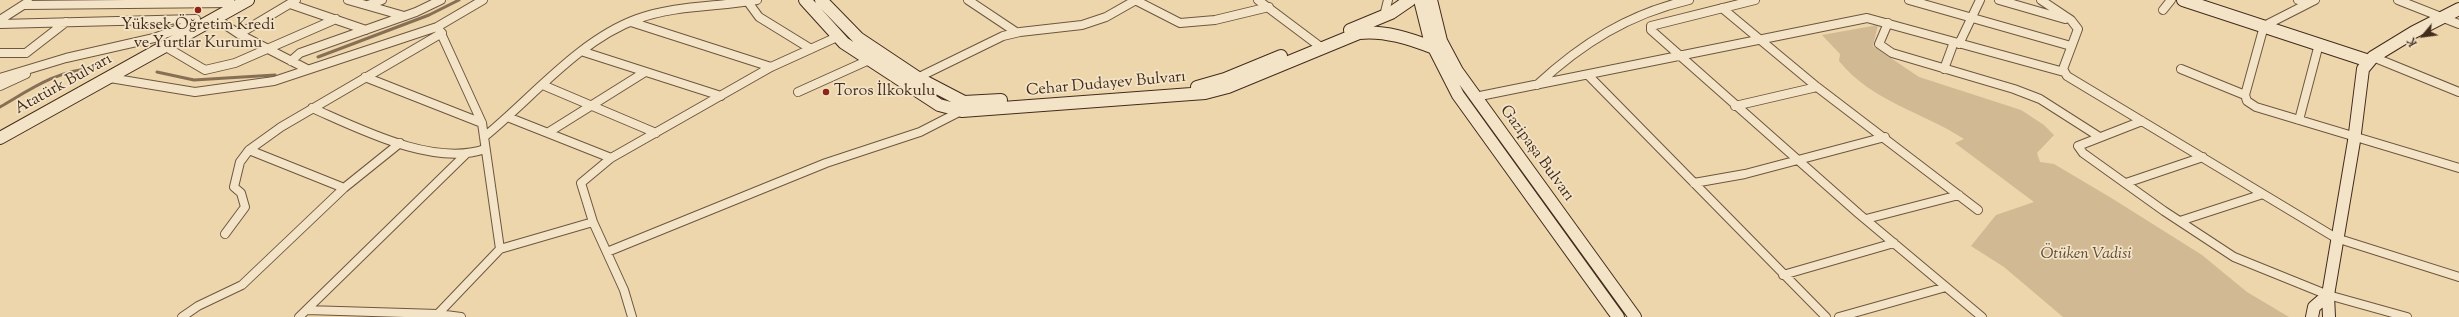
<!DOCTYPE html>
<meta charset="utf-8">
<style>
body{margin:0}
#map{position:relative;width:2459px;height:317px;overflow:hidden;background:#edd6ab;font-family:"Sorts Mill Goudy",serif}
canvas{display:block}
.north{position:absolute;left:2403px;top:16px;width:40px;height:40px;-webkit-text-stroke:3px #f3e4c8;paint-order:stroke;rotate:241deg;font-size:11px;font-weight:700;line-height:16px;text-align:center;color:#432b1d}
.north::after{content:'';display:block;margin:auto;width:14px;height:18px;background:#432b1d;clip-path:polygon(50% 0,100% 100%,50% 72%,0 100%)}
</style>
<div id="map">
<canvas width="2459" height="317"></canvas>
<div class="north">K</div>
</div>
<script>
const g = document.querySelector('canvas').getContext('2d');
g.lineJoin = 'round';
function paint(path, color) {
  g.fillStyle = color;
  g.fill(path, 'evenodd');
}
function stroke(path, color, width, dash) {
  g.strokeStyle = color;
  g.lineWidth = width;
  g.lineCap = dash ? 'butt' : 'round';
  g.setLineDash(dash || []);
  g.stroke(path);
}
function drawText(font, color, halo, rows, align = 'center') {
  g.font = font + ' "Sorts Mill Goudy",serif';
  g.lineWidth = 3.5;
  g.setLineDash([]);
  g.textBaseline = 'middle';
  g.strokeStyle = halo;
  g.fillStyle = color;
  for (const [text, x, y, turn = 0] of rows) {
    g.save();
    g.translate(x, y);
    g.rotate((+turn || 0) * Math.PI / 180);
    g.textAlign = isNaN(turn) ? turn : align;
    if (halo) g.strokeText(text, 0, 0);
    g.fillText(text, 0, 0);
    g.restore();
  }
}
const green = new Path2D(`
 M1878,25L1873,46L1919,77L2021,110L2044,125L2054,135L2037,153L2040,162L2054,164L2113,199L2202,255L2247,292L2289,317H2063L2004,267L1971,246L1996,215L2034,202L1955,143L1964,139C1923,112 1872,102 1839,61L1840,54L1822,35Z`);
const stream = new Path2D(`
 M318,57L429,15L459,0
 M157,72L194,80L275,75
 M0,107C28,91 57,70 91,69`);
const street = new Path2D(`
 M348,0L404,16
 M968,0L1016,32
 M1135,0L1180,23L1215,20L1269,7
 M1258,0L1322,48
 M1755,0L1651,26V30L1859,214L1982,317
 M1909,0L2071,46
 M1999,0L2065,19
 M2041,0L2071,20L2078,29L2063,69L2067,76L2336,238L2459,277
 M2298,0L2308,3
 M2315,0L2264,26L2245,95L2247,101L2256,107L2459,168
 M2398,0L2459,24
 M748,2L759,17L811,49
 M290,4L366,30
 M24,5L231,3
 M368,5L382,0
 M1722,8L1817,87L1978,210
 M2163,10L2171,0
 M1384,16L1388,0
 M215,18L239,34L307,69
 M0,20L28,2
 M631,22L771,67
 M1888,23L1879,44L1892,53L2014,89L2040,99L2098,136
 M0,24L196,19
 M439,29L482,123L500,249
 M239,34L296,0
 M1959,44L1980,0
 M166,47L205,70L235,63L336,19
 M584,52L721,96
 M0,53H26L66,22
 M2373,57L2459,92
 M291,61L300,53L416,12L441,0
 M1944,69L1954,42
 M2181,69L2245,95
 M1588,75L1826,317
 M365,77L482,123
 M0,78L66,58L154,38L197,22
 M110,78L195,92L274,81L437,27L483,0
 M915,79L1003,36L1020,32L1082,25L1106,17L1136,0
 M1537,85C1582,43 1629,14 1689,0
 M0,86L26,74
 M545,86L656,133
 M798,92L869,60
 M1475,97L1867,18L2064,72
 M1735,106L1817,87
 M312,108C360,129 433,167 485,149
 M510,118L611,158
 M2299,120L2319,44
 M2142,121L2078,146L2083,153L2164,211L2234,257L2328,295L2407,317
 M549,132L645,72
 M484,137C531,99 579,40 637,19C675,5 718,7 757,0
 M249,150L344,188
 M1694,183L1745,174L1885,137
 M2126,183L2203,157
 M1866,219L1959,195
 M2180,221L2263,194
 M225,234L245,207L241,193L234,187L240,162L249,150L281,127L442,33
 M607,252L826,163L920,132L963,110
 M1783,275L1894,243
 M307,310L438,314L461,317
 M182,317L198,306L242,285L344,188L400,143
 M299,317L466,154
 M435,317L500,249L593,222
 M632,317L624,290L593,222L581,183L611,158L771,67L837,37
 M1839,317L1946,287`);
const secondary = new Path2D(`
 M805,0L844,43L939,105L962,111L1205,93L1228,87L1359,33C1384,30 1411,39 1434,48
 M821,0L858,38L918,78L964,102L1001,100
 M1420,0L1430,40L1458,95L1618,317
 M1431,0L1441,41L1457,71L1635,317
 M2183,0L2369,61
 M1350,30L1391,13L1410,0
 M1197,87L1225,79L1281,56
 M0,138L248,0
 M2312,317L2314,307L2328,295
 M2329,317L2328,295L2354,141L2363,69L2373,57L2414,32L2459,9`);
const markers = [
 [198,10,4,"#8f2418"],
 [826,92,4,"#8f2418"]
];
const poiNames = [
 ["Yüksek Öğretim Kredi",198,26],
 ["ve Yurtlar Kurumu",198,44],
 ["Toros İlkokulu",834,92,"left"]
];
const streetNames = [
 ["Atatürk Bulvarı",64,85,-29],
 ["Cehar Dudayev Bulvarı",1106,85,-5],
 ["Gazipaşa Bulvarı",1536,154,54]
];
const parkNames = [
 ["Ötüken Vadisi",2086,255]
];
paint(green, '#d0b993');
stroke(stream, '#866f55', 3);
stroke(street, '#6e5640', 10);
stroke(secondary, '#432b1d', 14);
stroke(street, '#f3e4c8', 8);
stroke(secondary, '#f3e4c8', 12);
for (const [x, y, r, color] of markers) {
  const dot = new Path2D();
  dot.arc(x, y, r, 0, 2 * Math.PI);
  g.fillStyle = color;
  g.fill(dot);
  stroke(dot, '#f3e4c8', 1.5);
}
drawText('16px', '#432b1d', '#f3e4c8', poiNames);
drawText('16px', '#432b1d', '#f3e4c8', streetNames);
drawText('italic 16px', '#5f4735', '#f3e4c8', parkNames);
</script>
